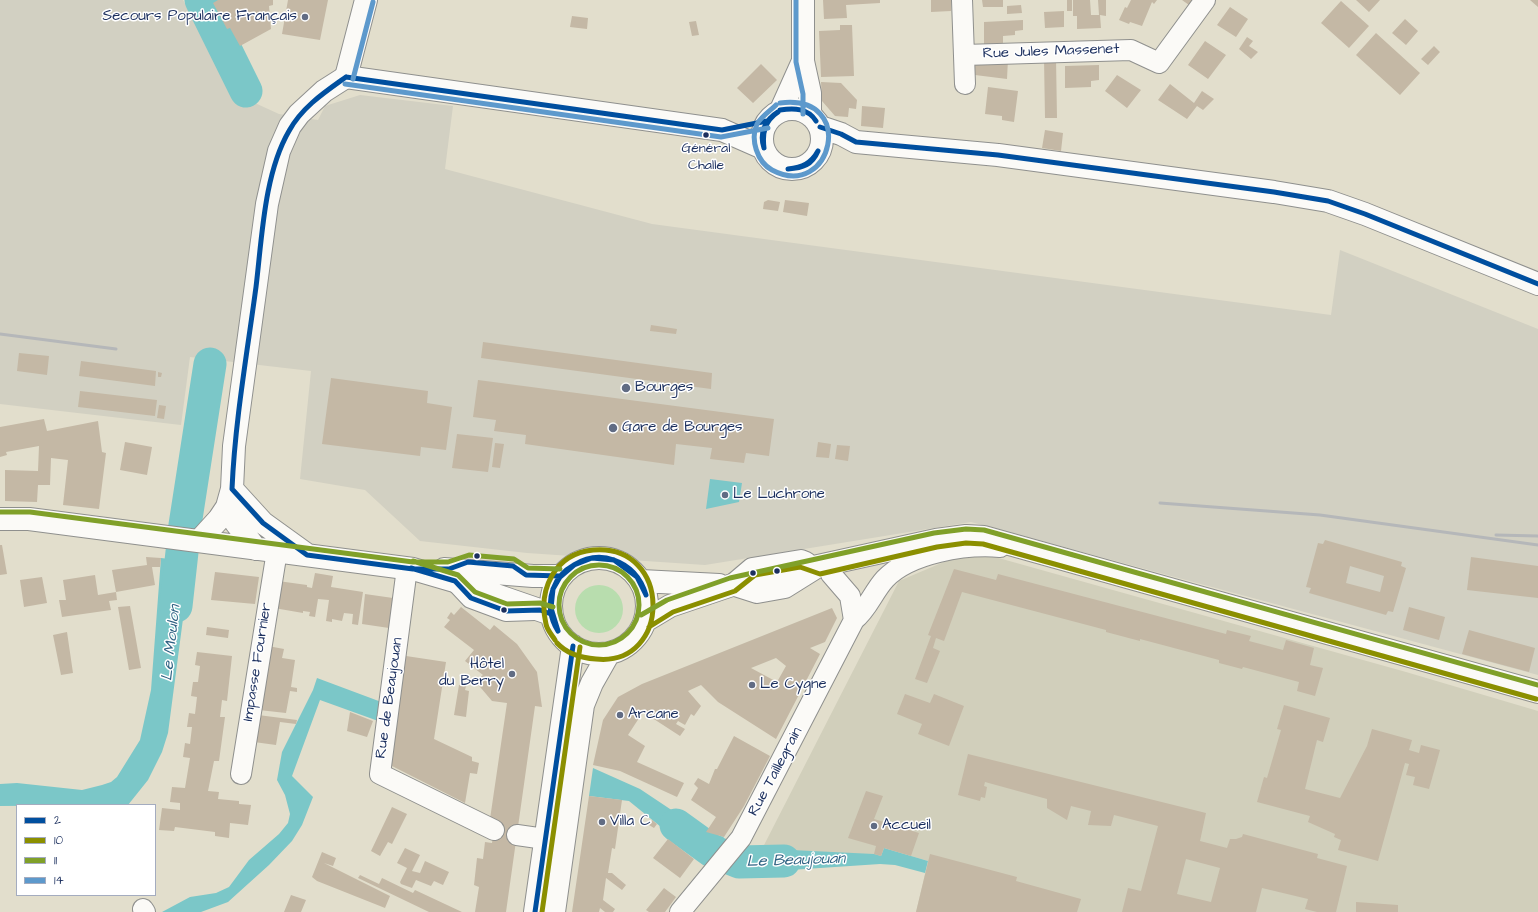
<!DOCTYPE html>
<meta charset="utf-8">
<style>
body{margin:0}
#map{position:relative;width:1538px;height:912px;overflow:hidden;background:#e2decc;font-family:"Architects Daughter",sans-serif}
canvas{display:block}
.legend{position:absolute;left:16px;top:804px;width:140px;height:92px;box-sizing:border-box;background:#fff;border:1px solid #a4acbf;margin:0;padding:5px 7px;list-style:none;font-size:12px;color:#1b2f5e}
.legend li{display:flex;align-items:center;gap:8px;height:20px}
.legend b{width:20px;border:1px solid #a4acbf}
</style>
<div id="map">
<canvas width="1538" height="912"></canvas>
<ul class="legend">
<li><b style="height:5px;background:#004f9f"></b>2</li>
<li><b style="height:5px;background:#8b8f00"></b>10</li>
<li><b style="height:5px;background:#80a029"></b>11</li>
<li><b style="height:5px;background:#5d99cc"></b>14</li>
</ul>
</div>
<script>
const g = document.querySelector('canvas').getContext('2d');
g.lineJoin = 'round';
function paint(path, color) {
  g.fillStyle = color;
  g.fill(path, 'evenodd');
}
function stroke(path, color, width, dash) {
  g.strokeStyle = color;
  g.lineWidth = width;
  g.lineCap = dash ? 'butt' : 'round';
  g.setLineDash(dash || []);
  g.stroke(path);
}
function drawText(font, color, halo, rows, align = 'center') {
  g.font = font + ' "Architects Daughter",sans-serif';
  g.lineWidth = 3;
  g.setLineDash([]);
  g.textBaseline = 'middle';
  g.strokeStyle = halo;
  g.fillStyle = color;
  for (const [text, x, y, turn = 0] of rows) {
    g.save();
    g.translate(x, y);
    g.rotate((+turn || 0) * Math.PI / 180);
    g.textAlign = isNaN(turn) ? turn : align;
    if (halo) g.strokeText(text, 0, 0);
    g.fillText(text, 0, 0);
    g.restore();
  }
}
const built = new Path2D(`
 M958,556L995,557L1406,672L1538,711V912H916L928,861L884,848L881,856L762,849L899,581Z`);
const industrial = new Path2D(`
 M0,0H183L233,93L279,114L318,120L325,106L360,95L453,106L445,169L652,224L1331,315L1340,250L1538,329V675L971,522L705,565L527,553L420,541L365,490L300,479L311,371L190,357L181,425L0,404Z`);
const green = new Path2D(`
 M575 609a24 24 0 1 1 48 0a24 24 0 1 1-48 0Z`);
const water = new Path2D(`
 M710,479L742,483L739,502L706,509Z
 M161,558L194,562L186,596L168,733L162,752L148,780L128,805L0,806V784L17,783L82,790L102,785L111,782L117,777L140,740L151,690Z
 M317,678L384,703L381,722L320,700L292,776L313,797L302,825L292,841L269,865L228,902L201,912H162L190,897L216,893L229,887L249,860L279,834L288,823L290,814L285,795L277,780L282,752L313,690Z
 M593,768L640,789L703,831L724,837L704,862L629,801L589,796Z
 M750,848L874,854L881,856L884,848L928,861L925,873L895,865L880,864L730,874Z`);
const river = new Path2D(`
 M201,0L246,91
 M176,606L185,525L210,364
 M676,825L712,851L739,862L784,861`);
const building = new Path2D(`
 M218,0H273V5L269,6L271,29L240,46L230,28L227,29L213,3Z
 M288,0H328L320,40L282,34Z
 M823,0H880V3L846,5L847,18L824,19Z
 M931,0H951V11L931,12Z
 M982,0H1003V7H983Z
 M1067,0H1072V11H1067Z
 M1073,0H1090L1091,15H1099L1098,0H1106V16L1100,15L1101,28L1077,29V16H1073Z
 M1131,0H1157L1154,4L1152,2L1142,26L1130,22L1129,24L1119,20L1125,7L1127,8Z
 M1182,0H1193L1189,5Z
 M1356,0H1380L1369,12Z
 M1530,0H1538V7Z
 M1341,1L1369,26L1349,48L1321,23Z
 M1021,5L1022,13L1007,14V6Z
 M1230,7L1248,19L1236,37L1217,25Z
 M1064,11V27L1045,28L1044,12Z
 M572,16L588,18L587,29L570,27Z
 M1405,19L1418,31L1406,45L1392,33Z
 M1023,20V30L1015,31V35L1003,36V43L984,44V22Z
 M696,21L699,35L692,36L689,22Z
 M840,25H852L854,76L821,77L819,31L840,30Z
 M1376,33L1420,73L1400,95L1356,55Z
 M1247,37L1253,41L1249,46L1258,52L1251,59L1239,49Z
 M1205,41L1226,55L1208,79L1188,65Z
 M1434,46L1440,52L1428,65L1421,59Z
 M1044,58H1056L1057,118H1045Z
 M1008,59L1007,79L975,75V60Z
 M761,64L777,80L753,103L737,88Z
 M1099,65V80L1091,81V87L1065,88V66Z
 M1117,75L1141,90L1127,108L1105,91Z
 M821,82L841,83L857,100L856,109L849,108L848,117L835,116L822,101Z
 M1170,84L1194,103L1202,91L1214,99L1203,110L1197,106L1187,119L1158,100Z
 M988,87L1018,91L1014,122L1002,120V116L985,114Z
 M862,106L885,108L883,128L861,126Z
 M1045,130L1063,133L1061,151L1042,148Z
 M768,200L780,202L778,211L763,209L764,202Z
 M785,200L809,203L807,216L783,212Z
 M651,325L677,329L676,334L650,331Z
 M483,342L712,373L711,389L481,358Z
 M19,353L49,356L47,375L17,371Z
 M81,361L156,371L155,386L79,376Z
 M158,372L162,373L161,377H158Z
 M331,378L428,391L427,403L452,407L446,450L421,447L420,456L322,444Z
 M478,380L774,419L769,456L746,453L744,463L710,459L712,448L676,444L674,465L525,444L526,435L494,431L496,420L473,417Z
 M80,391L157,400L155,416L78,407Z
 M159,405L166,406L164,419L157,418Z
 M44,419L47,431L98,421L102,452L106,453L99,509L63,505L68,460L51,458L50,485H38L37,502L5,501V470L38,471L39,446L6,452L7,455L0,457V427Z
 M457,434L493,438L488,472L452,468Z
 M125,442L152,447L147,475L120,470Z
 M818,442L831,444L829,458L816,457Z
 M495,443L504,444L500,468L492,467Z
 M837,445L850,446L848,461L835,459Z
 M1325,540L1402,562L1401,566L1406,568L1393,612L1388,611L1386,615L1309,593L1311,588L1306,587L1318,543L1323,544ZM1350,566L1384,576L1380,592L1346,583Z
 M0,545H2L7,574L0,575Z
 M146,557L161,558L160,567H152L155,585L116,592L112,570L147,565Z
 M1471,557L1538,566V598L1467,590Z
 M954,569L996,580L998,574L1226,634L1227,630L1251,636L1249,641L1283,650L1286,640L1314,648L1310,665L1323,668L1315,696L1297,691L1299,682L1243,667L1242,669L1219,663V660L1140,639V641L1106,632V630L962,592L944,641L936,638L933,648L940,651L927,683L915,679L931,636L928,635Z
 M215,572L259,577L255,604L211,600Z
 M315,573L333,576L331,587L363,592L358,625L352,624L353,614L344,613L342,621L332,619V622L326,621L329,600L318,599L315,617L309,616L310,612L303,611V613L274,608L278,581L307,585V587L312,588Z
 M95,575L98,595L116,592L117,600L109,601L111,610L62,617L59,600H66L63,580Z
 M42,577L47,603L24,607L20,580Z
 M365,594L393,598L389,628L362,624Z
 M130,606L141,668L129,670L118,607Z
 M461,607L490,630L494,625L517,644L537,672L542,707L535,706L506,912H475L479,887L474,885L477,858L483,859L485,842L492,843L495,820L490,819L507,703L492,701L475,681L483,675L465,661L474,650L444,627L450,620L447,618L451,612L454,615Z
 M1409,607L1445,617L1439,640L1403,630Z
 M832,608L837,618L825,642L810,648L820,654L776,739L718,702L701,685L688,691L701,706L694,716L691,714L685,725L678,721L676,724L685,729L680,736L643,712L628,735L645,746L637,762L684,783L677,797L620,771L593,765L603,720L618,697L642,684ZM776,658L786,666L777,682L751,668Z
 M207,627L229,630L228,638L206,635Z
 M1469,630L1535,648L1529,672L1462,654Z
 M67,632L73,673L61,675L53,635Z
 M268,646L284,649L282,658L295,660L291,687L297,688V692L290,691L286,713L259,710Z
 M197,652L232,656L227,701L222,700L220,717H225L219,761H214L208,791L219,792L218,799L239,801V804L251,805L248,825L230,823L229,838L215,836V832L175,827L174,831L159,830L162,808L180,810V803L170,802L172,787L185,788L190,758L183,757L185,743L190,744L192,727H187L189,713L195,714L197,697L191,696L193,682H198L200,666L195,665Z
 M406,656L446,662L434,739L472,757V761L479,763L477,774L470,773L465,803L390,765Z
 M459,685L466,686L465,690L469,691L466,717L454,715Z
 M905,694L930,703L934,694L964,706L949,746L918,734L922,724L897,714Z
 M1284,705L1330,718L1323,742L1317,740L1305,789L1340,798L1367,746L1372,729L1412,740L1409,750L1419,753L1421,745L1440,750L1429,789L1413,785L1415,777L1406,775L1409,764L1405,763L1378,861L1338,850L1341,840L1334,837L1335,834L1308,822L1310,816L1257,802L1264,777L1267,778L1281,730L1277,729Z
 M350,712L373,721L367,737L347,731Z
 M258,715L297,720L296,724L280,722L276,745L254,742Z
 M734,736L770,756L744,806L724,837L706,832L716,817L691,800L698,788L694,784L698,778L709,784L715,769H717Z
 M968,754L1206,813L1200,841L1227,848L1230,839H1236L1242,837L1243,834L1318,854L1317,858L1347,866L1336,912H1317L1305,909L1308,899L1262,888L1256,912H1122L1128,888L1141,891L1158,826L1114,815L1111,826L1088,825L1091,811L1071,806L1067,820L1047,808V799L985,782L984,786L987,787L985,798L981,797L980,801L958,795ZM1186,859L1220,868L1211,902L1177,894Z
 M866,791L883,796L874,819L919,833L911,856L884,848L881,856L874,854L876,846L848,838Z
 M589,796L622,800L615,849L612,848L608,873H612L626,885L622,890L606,878L603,900L615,909L613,912H605L600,908L599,912H572Z
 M392,807L407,814L392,844L388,842L380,856L371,851Z
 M652,820L657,824L654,828L649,825Z
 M668,839L694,859L680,878L653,858Z
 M405,848L420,855L412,871L420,873L425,861L449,872L443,885L434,881L431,886L416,880L412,888L401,884L400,882L407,868L397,863Z
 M322,852L336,858L333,866L324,863L390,896L385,908L317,881L312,877Z
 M930,854L1017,877L1016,881L1081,899L1077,912H916Z
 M360,875L379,884L382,878L413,893L415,890L462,912H429L358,878Z
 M664,888L676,897L665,912H649L646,910Z
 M291,895L306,900L301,912H284Z
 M1356,902L1398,905V912H1356Z`);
const minor = new Path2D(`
 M962,0L965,84
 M964,55L1131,50L1159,63L1205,0
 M829,565L831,574L850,596L854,620
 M407,568L380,774L494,830
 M455,581L471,598L506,611L535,610
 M732,585L752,568L801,560L806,562
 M732,585L757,593L785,588L817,568
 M241,774L277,551
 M517,835L545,839
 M143,909L145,912
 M680,912L741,838L854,620C868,609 873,592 885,579C910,553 965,544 1000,547`);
const tertiary = new Path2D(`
 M803,0V61L810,93V114
 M781,110L803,61`);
const secondary = new Path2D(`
 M232,489L263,523L306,554
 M227,507L236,523L256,549
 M0,519H29L413,569L461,583L551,614
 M199,541L219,519L227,507L232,489L234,446L267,204L279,151L290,126L299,114L324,91L346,77
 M551 606a48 48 0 1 1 96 0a48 48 0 1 1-96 0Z
 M444,569L533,576H560
 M641,581L719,585
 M645,621L670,606L732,585L936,540L966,536L984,537L1538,692
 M535,912L573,646
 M554,912L583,705L592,683L609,653`);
const primary = new Path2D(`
 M366,0L346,77L722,130L763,148
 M762 139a30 30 0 1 1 60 0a30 30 0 1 1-60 0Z
 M820,127L841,134L856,142L998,155L1274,192L1328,201L1365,214L1538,284`);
const rail = new Path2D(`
 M0,334L116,349
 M1160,503L1320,515L1538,545
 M1496,535L1538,536`);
const bus1 = new Path2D(`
 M346,77C325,92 302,107 289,131C264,174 262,238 256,287C247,354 235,421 232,489L263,523L307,555L413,569H449L468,562L513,566L526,575L560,576
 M346,77L722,130L767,121
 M780,110C794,108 808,108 816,121
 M820,127L841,134L856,142L998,155L1274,192L1328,201L1365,214L1538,284
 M764,148C759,133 765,120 778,112
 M764,148C762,132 765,121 778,112
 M788,169C802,167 811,164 818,151
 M788,169C803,168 812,165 818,151
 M614,560C631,566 641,578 646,595
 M614,560L637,577L646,595
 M574,565C587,557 600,555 614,560
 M574,565L592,558L614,560
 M411,568L455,581L471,598L506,611L540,610L551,614
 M553,589L551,608L558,631
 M553,589C548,603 550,619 558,631
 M553,589C557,578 563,571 574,565
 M553,589L560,577L574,565
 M535,912L573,646`);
const bus2 = new Path2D(`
 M649,627L673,612L735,591L755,575L800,567L820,574L937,547L966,543L983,544L1536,699
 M555,640C552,635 547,630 546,624C538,590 554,554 593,550C673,543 672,667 596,659C582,658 567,654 557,643
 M542,912L580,647`);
const bus3 = new Path2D(`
 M0,512H30L413,562H448L469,555L514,559L528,568L560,569
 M413,561L458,575L475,592L507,604L540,603L553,607
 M559 605a40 40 0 1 1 80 0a40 40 0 1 1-80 0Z
 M641,615L667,600L730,578L934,533L966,529L984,530L1538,685`);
const bus4 = new Path2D(`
 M796,0V62L803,94V114
 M353,79L373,2
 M345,84L721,137L768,128
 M776,105C770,111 762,116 757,124C750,139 757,162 772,170C832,202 858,93 780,103`);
const markers = [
 [305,17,4,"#616c84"],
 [706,135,3.5,"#1b2f5e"],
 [626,388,5,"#616c84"],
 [613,428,5,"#616c84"],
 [725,495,4,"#616c84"],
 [477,556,3.5,"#1b2f5e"],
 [777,571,3.5,"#1b2f5e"],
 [753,573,3.5,"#1b2f5e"],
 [504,610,3.5,"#1b2f5e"],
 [512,674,4,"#616c84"],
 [752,685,4,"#616c84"],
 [620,715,4,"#616c84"],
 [602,822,4,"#616c84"],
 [874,826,4,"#616c84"]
];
const busNames = [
 ["Général",706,149],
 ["Challe",706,166]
];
const poiNames = [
 ["Secours Populaire Français",297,17,"right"],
 ["Bourges",635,388],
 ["Gare de Bourges",622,428],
 ["Le Luchrone",733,495],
 ["Hôtel",504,665,"right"],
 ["du Berry",504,682,"right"],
 ["Le Cygne",760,685],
 ["Arcane",628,715],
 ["Villa C",610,822],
 ["Accueil",882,826]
];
const streetNames = [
 ["Rue Jules Massenet",1051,52,-2],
 ["Impasse Fournier",258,662,-81],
 ["Rue de Beaujouan",390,698,-82],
 ["Rue Taillegrain",776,772,-62]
];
const waterNames = [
 ["Le Moulon",172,643,-84],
 ["Le Beaujouan",796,861,-2]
];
paint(built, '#d1cfbb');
paint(industrial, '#d2d0c2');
paint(green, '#b8ddae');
paint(water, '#7bc7c8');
stroke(river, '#7bc7c8', 33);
paint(building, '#c4b8a5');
stroke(minor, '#8f908e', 22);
stroke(tertiary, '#8f908e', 24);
stroke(secondary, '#8f908e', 24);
stroke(primary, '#8f908e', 24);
stroke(minor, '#fbfaf7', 20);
stroke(tertiary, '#fbfaf7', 22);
stroke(secondary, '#fbfaf7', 22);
stroke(primary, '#fbfaf7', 22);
stroke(rail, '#b5b7b9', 3);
stroke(bus1, '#004f9f', 5);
stroke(bus2, '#8b8f00', 5);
stroke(bus3, '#80a029', 5);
stroke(bus4, '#5d99cc', 5);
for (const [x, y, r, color] of markers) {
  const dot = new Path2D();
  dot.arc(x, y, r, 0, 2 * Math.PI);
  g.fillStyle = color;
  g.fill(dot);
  stroke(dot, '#fff', 1.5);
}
drawText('14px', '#1b2f5e', '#fff', busNames);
drawText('15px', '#1b2f5e', '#fff', poiNames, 'left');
drawText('15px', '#1b2f5e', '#fff', streetNames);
drawText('italic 16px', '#2d6182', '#fff', waterNames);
</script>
